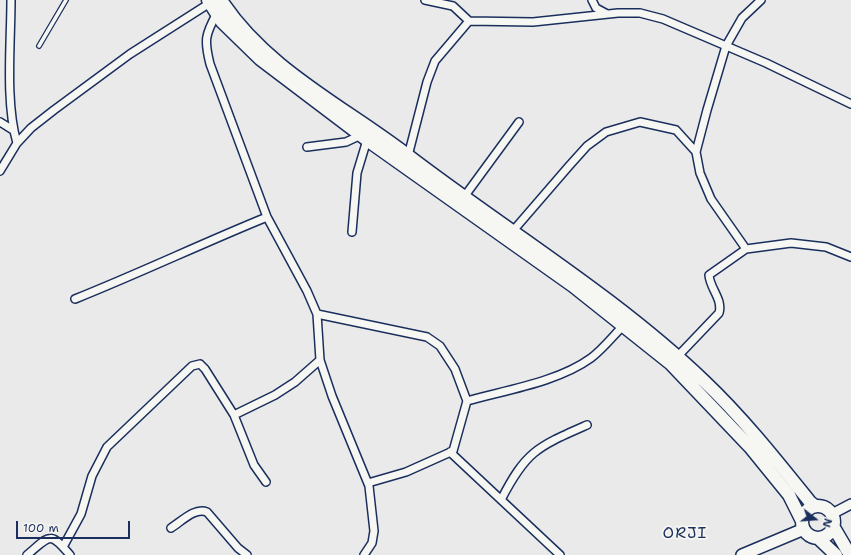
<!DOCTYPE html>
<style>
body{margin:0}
#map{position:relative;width:851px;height:555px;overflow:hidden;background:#e9eae9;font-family:"Shantell Sans",sans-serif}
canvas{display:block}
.north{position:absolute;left:795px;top:499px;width:40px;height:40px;-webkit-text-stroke:3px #f6f6f2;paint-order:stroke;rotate:107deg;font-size:11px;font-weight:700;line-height:16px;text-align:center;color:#1b2f5e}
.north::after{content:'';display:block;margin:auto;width:14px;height:18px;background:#1b2f5e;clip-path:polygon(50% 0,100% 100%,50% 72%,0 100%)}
.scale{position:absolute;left:16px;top:521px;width:114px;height:18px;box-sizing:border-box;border:2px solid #1b2f5e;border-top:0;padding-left:5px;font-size:12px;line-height:14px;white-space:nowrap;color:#1b2f5e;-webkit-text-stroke:3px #f6f6f2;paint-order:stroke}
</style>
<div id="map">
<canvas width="851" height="555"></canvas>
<div class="north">N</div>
<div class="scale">100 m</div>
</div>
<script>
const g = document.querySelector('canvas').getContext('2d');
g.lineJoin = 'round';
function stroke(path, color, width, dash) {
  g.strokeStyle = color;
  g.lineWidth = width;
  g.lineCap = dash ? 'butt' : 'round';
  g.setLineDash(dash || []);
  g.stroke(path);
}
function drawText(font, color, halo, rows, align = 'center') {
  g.font = font + ' "Shantell Sans",sans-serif';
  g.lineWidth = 3.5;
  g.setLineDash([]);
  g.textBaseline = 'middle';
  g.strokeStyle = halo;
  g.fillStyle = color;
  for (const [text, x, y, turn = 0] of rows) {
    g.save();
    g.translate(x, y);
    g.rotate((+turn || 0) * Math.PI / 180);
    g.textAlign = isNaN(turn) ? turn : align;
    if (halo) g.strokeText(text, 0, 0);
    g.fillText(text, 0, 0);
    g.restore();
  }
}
const service = new Path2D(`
 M39,46L66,0`);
const minor = new Path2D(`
 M11,0C11,43 5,102 17,143
 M425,0L453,6L469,21
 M592,0L596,8L607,14
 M217,13C205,35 204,40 210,64L267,217L307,291L317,314L320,360L332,396L369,486L374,531L372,543L364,555
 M0,122L13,130
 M307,147L346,142L361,135
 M408,156L427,82L435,61L469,21L533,22L618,13H640L663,19L766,63L851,104
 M0,171L17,143L31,128L54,110L130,54L213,1
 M464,197L519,122
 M352,232L357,173L367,140
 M512,232L569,166L587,146L606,132L640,122L676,130L696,152
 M746,249L791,243L826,247L851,257
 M75,299C140,273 203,243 267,217
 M317,314L427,337L440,346L455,369L467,401L453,451L406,472L368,483
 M677,357L719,313C723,299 710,289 709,275L746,249L711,199L700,173L696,152L707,110L726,46L742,18L761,0
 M467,401C506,390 558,382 591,358C603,349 613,336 623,326
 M234,415L275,395L295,382L320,360
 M450,452L560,555
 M501,500C526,451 537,447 587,425
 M171,528C182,521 195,507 207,512L238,548L247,555
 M63,547L81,514L92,476L107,447L192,366L200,364L205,369L234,415L254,465L266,482
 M27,555C50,536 49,530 70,555`);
const tertiary = new Path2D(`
 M832,514L851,504`);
const secondary = new Path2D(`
 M742,555L804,529`);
const primary = new Path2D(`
 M208,0L222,22L260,59L367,140L573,286L671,364L750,447L789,495L802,521
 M221,0C265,68 343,106 406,154C505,230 614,295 704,381C743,418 777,461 810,502L815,506
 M802 522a16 16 0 1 1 32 0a16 16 0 1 1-32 0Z
 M833,526L850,555
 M818,538L836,555`);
const quarterNames = [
 ["ORJI",685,534]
];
stroke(service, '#1b2f5e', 6);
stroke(minor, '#1b2f5e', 10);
stroke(tertiary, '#1b2f5e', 12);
stroke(secondary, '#1b2f5e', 14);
stroke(primary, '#1b2f5e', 15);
stroke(service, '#f6f6f2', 3.5);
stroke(minor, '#f6f6f2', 7);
stroke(tertiary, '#f6f6f2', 9);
stroke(secondary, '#f6f6f2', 11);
stroke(primary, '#f6f6f2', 12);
g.letterSpacing = '1px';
drawText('16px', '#1b2f5e', '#f6f6f2', quarterNames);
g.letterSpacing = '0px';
</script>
